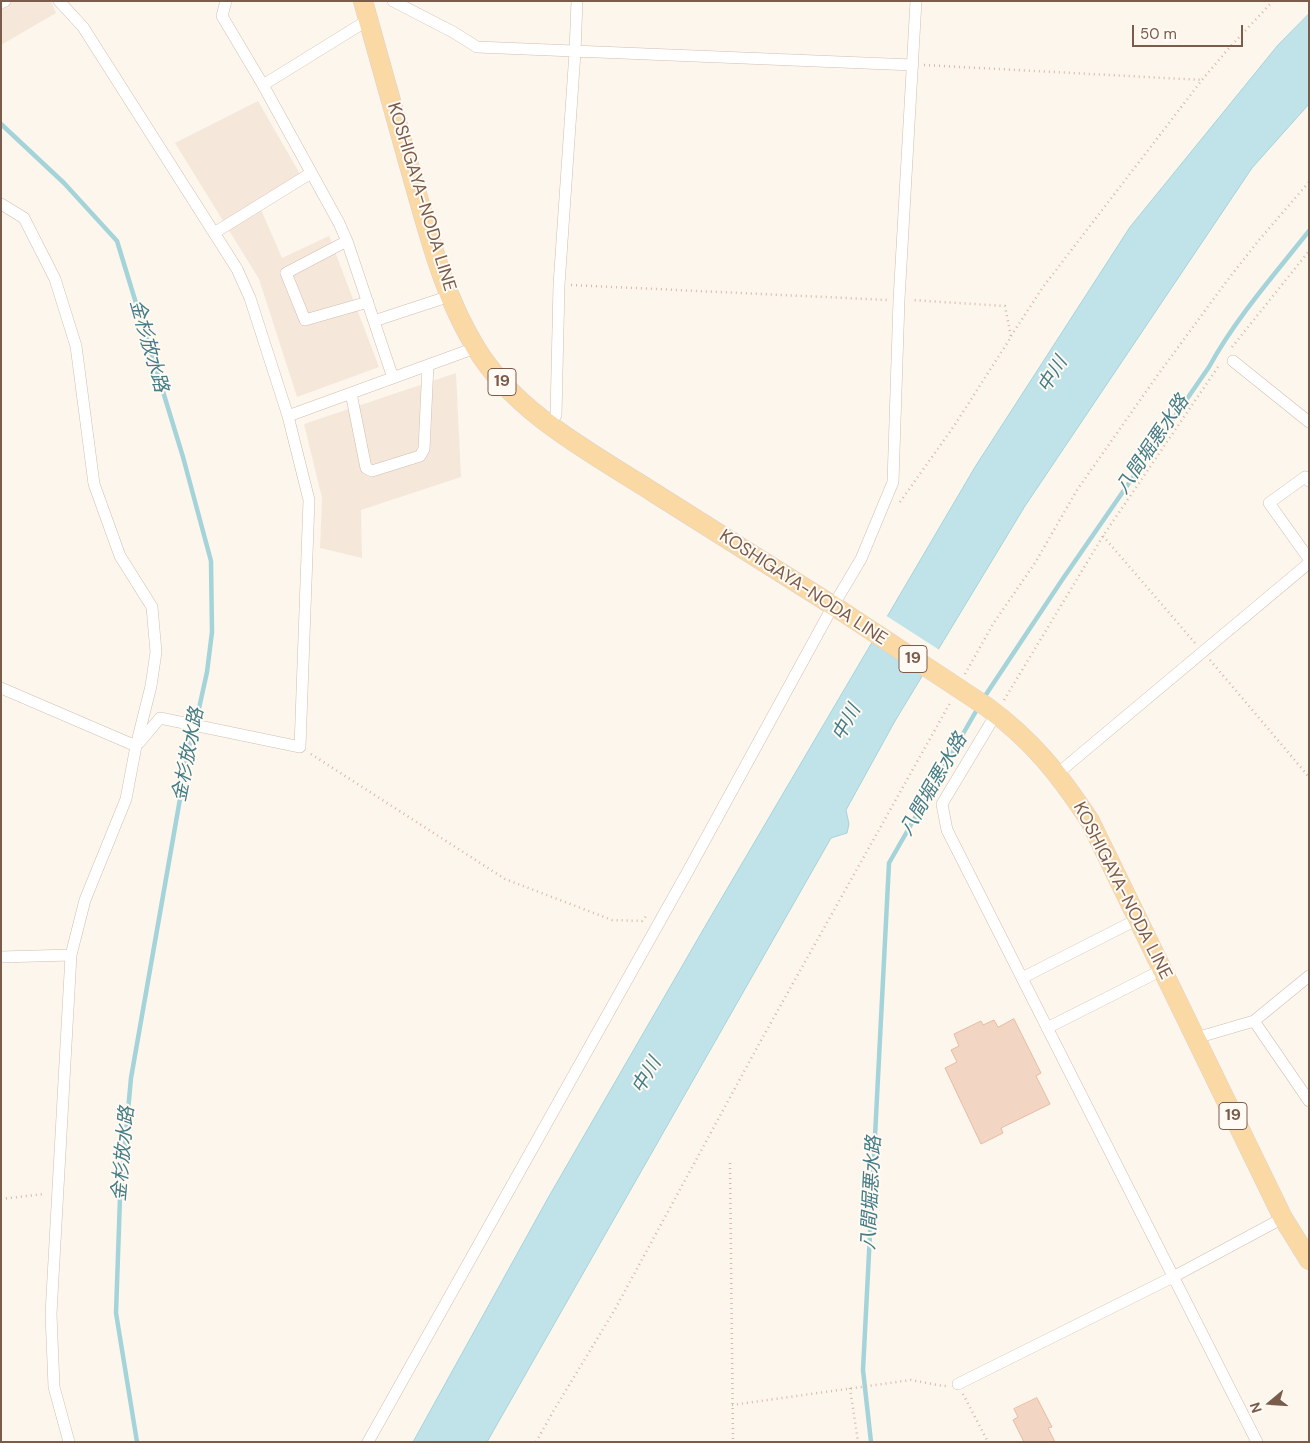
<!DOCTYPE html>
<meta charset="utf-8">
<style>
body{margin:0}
#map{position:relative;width:1310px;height:1443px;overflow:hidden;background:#fdf6ec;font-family:"DM Sans",sans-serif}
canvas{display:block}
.frame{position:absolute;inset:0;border:2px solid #7a5c4d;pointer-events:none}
.north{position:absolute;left:1245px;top:1378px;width:50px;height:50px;-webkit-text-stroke:4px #fffaf3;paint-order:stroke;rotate:252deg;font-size:14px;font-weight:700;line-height:20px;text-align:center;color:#7a5c4d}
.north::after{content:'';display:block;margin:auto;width:18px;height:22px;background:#7a5c4d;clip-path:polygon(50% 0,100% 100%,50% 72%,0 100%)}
.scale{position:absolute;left:1132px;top:25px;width:111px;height:22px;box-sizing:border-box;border:2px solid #7a5c4d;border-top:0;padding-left:6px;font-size:15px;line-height:18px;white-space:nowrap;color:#7a5c4d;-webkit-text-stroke:4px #fffaf3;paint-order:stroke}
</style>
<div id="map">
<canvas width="1310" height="1443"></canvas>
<div class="frame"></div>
<div class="north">N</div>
<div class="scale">50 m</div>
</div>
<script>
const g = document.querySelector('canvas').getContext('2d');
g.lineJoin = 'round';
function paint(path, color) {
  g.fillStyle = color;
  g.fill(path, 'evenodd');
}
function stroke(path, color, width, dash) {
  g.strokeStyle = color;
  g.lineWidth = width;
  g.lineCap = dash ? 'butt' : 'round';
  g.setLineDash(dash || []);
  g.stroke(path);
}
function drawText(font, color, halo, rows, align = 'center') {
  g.font = font + ' "DM Sans","Noto Sans JP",sans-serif';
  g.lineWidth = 4;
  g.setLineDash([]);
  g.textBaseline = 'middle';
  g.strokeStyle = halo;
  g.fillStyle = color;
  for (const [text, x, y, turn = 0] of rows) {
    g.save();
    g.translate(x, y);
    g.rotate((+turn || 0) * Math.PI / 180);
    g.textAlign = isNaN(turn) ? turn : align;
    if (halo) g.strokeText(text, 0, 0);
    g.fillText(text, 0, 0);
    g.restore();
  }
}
const residential = new Path2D(`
 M1,1H51L56,13L1,45Z
 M258,101L304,181L259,205L282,258L329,236L379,367L297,397L259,279L175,143Z
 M456,373L461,477L361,510L362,558L320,548L322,498L304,424Z`);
const water = new Path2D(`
 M1309,14V104L1252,168L1025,506L895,721L846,810L849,824L847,833L831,838L487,1442H413L548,1198L707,923L975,467L1130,227L1278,45Z`);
const pier = new Path2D(`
 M885,615L941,651L926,676L870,641Z`);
const stream = new Path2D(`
 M1,124L64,183L117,241L183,457L211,561L212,632L207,672L194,731L190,742L131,1078L120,1198L116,1313L137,1442
 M983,699L1062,580L1209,367C1236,318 1274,275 1309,231
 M871,1442L863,1370L889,863L979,706`);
const building = new Path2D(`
 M1014,1019L1041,1073L1036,1076L1050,1104L1001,1128L1003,1133L981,1144L945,1068L957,1062L951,1050L959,1046L954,1034L981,1021L983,1025L994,1020L998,1027Z
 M1037,1398L1052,1427L1048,1428L1055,1442H1024L1013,1420L1018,1417L1014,1409Z`);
const path = new Path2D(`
 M924,65L1202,80
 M571,285L888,300
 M1011,336L1043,287L1202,80L1229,48L1273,1
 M1232,347L1309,251
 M900,502L954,426L1011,337L1005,306L911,300
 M1103,536L1195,643
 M1210,660L1309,777
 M965,674L993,624L1035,563L1077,490L1157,376L1226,282L1259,240L1309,182
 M1004,700L1103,536L1220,364
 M311,754L505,879L612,920L642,921L648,914
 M730,1163L733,1442
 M1,1199L44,1194
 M850,1388L858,1442
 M963,1394L988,1442
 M732,1405L911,1380L943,1386H947
 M536,1442L554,1410L614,1311L759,1044L950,703`);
const street = new Path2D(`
 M59,1L83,27L237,269L250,298L288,416L309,500L300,747L160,718L139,743
 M226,1L222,16L263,85L339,223L347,241L393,378
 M393,1L453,32L477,47L913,65
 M1,3L5,1
 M263,85L368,20
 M1,204L24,218L55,279L76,346L94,484L120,556L152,607L156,652L151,686L136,746L126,799L85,900L71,955L51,1314L54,1387L69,1442
 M214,233L311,173
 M347,241L286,273L305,320L368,302
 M374,321L450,296
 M1233,361L1309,422
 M351,393L366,468L372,471L420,456L424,449L428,365
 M288,416L475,348
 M550,425L556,415L559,285L575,52L577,1
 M1309,481L1305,477L1269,503L1309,559
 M1,688L136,746
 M996,714L942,804L947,830L1257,1442
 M1057,774L1309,563
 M1,957L71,955
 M1022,978L1138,919
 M1254,1021L1309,1101
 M1047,1028L1162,970
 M1196,1038L1254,1021L1309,976
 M958,1384L1173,1277L1283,1218
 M368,1442L688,871L833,606L861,559L893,482L899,300L916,1`);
const primary = new Path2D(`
 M363,1C380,62 397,122 414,183C430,239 445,298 476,348C516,414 592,453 656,494C717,533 779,571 840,610
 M987,707C1032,740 1059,774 1090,821L1283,1218L1309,1260`);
const primaryBridge = new Path2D(`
 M840,610L987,707`);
const shields = [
 [502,382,28],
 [913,659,28],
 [1233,1116,28]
];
const shieldNames = [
 ["19",502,382],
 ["19",913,659],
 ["19",1233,1116]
];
const streetNames = [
 ["KOSHIGAYA-NODA LINE",421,197,73],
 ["KOSHIGAYA-NODA LINE",803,588,33],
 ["KOSHIGAYA-NODA LINE",1122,891,63]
];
const waterNames = [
 ["金杉放水路",148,346,74],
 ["中川",1053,375,-58],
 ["八間堀悪水路",1153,445,-56],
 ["中川",847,723,-61],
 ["金杉放水路",189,755,-79],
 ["八間堀悪水路",934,785,-60],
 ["中川",647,1076,-59],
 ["金杉放水路",124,1154,-85],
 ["八間堀悪水路",872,1193,-87]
];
paint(residential, '#f5e8da');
paint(water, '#bfe3e8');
stroke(water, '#a5d3da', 1);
paint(pier, '#fdf6ec');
stroke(stream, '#a5d3da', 4.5);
paint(building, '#f3d5c3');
stroke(building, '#e6bba3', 1);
stroke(street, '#d1beb0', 12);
stroke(primary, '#dad1cd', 20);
stroke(path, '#d9b8a5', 2.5, [1, 4]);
stroke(street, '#fff', 11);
stroke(primary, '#fbd9a5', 19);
stroke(primaryBridge, '#dad1cd', 20, []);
stroke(primaryBridge, '#fbd9a5', 19);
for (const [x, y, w] of shields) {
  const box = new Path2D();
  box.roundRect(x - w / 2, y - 13.5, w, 27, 4);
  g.fillStyle = '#fffaf3';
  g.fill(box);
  stroke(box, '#7a5c4d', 1);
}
drawText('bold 16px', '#7a5c4d', null, shieldNames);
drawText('18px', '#7a5c4d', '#fffaf3', streetNames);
drawText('italic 19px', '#437c86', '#fffaf3', waterNames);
</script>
